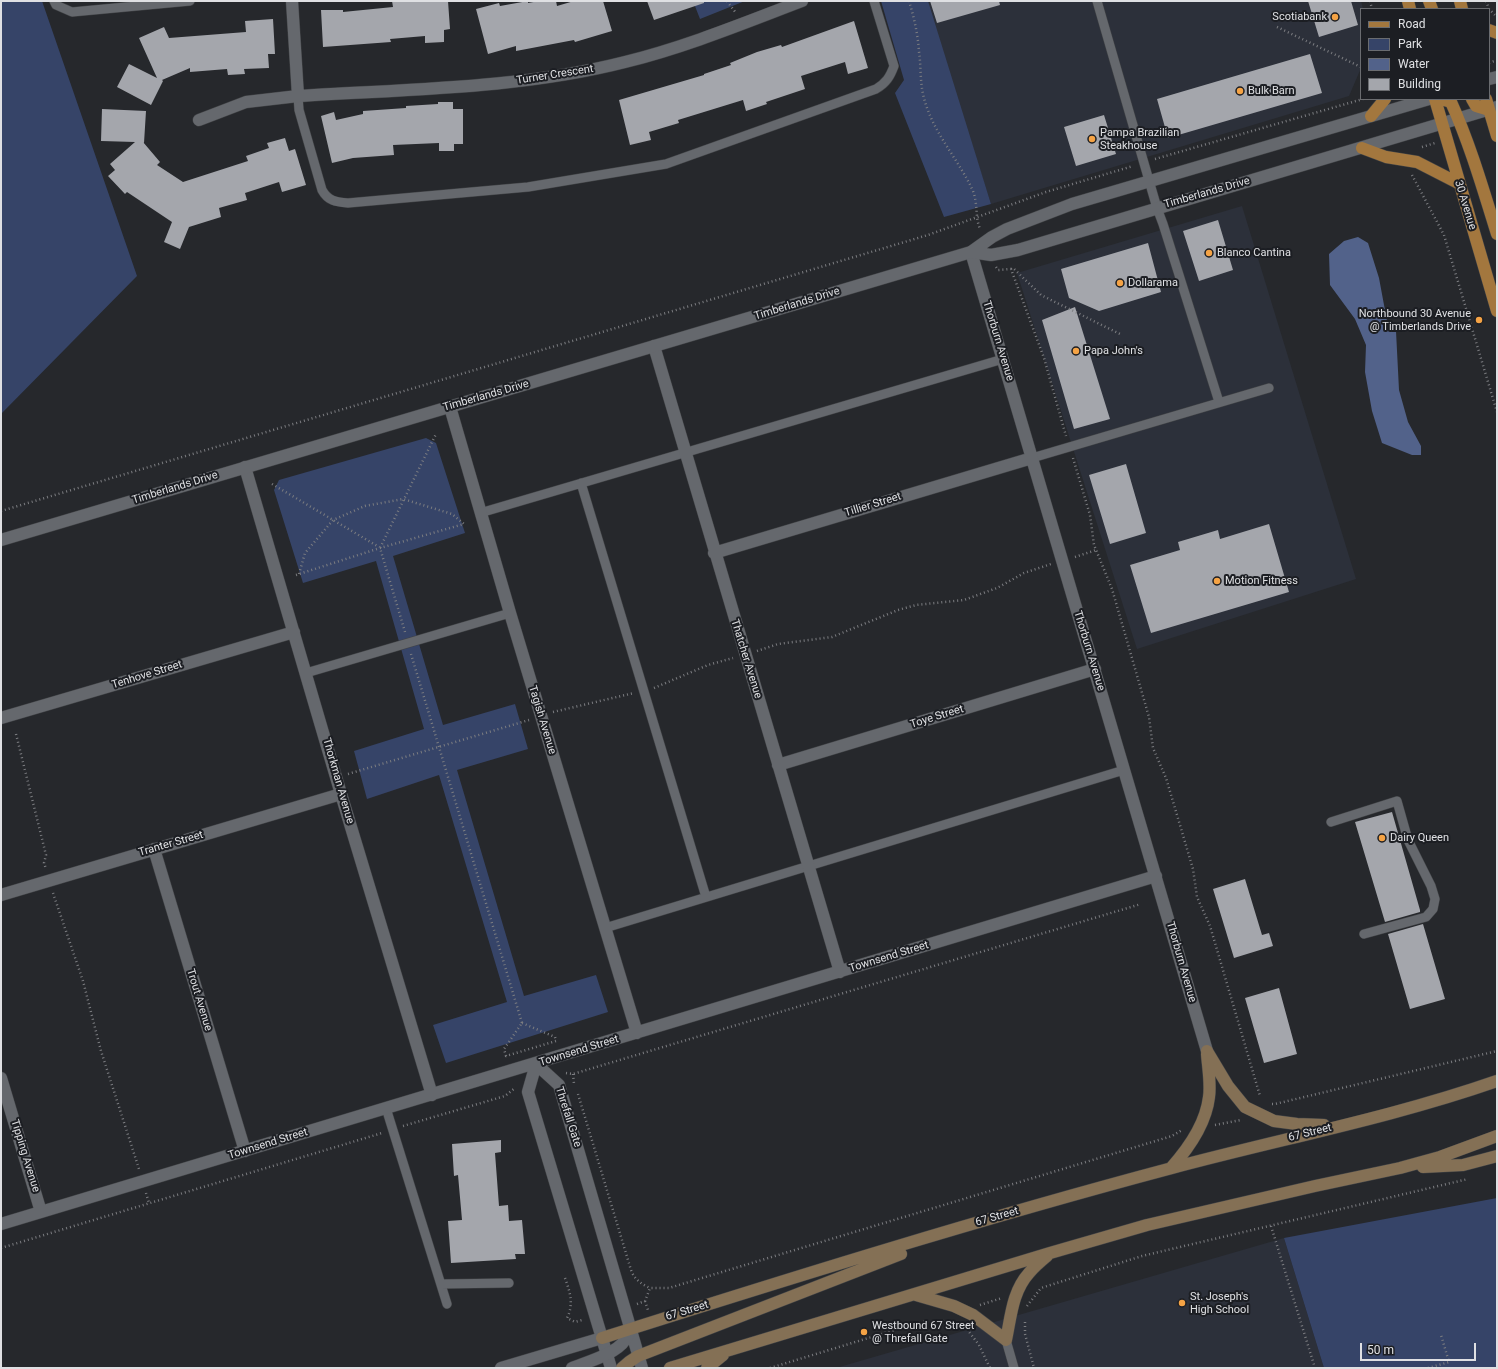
<!DOCTYPE html>
<style>
body{margin:0}
#map{position:relative;width:1498px;height:1369px;overflow:hidden;background:#26282c;font-family:Roboto,sans-serif}
canvas{display:block}
.frame{position:absolute;inset:0;border:2px solid #dfe0e3;pointer-events:none}
.legend{position:absolute;left:1360px;top:8px;width:130px;height:92px;box-sizing:border-box;background:#1c1e23;border:1px solid #6a6c70;margin:0;padding:5px 7px;list-style:none;font-size:12px;color:#dfe0e3}
.legend li{display:flex;align-items:center;gap:8px;height:20px}
.legend b{width:20px;border:1px solid #6a6c70}
.scale{position:absolute;left:1360px;top:1343px;width:116px;height:18px;box-sizing:border-box;border:2px solid #dfe0e3;border-top:0;padding-left:5px;font-size:12px;line-height:14px;white-space:nowrap;color:#dfe0e3;-webkit-text-stroke:3px #1c1e23;paint-order:stroke}
</style>
<div id="map">
<canvas width="1498" height="1369"></canvas>
<div class="frame"></div>
<ul class="legend">
<li><b style="height:5px;background:#a3773e"></b>Road</li>
<li><b style="height:11px;background:#364468"></b>Park</li>
<li><b style="height:11px;background:#52628a"></b>Water</li>
<li><b style="height:11px;background:#a4a6ac"></b>Building</li>
</ul>
<div class="scale">50 m</div>
</div>
<script>
const g = document.querySelector('canvas').getContext('2d');
g.lineJoin = 'round';
function paint(path, color) {
  g.fillStyle = color;
  g.fill(path, 'evenodd');
}
function stroke(path, color, width, dash) {
  g.strokeStyle = color;
  g.lineWidth = width;
  g.lineCap = dash ? 'butt' : 'round';
  g.setLineDash(dash || []);
  g.stroke(path);
}
function drawText(font, color, halo, rows, align = 'center') {
  g.font = font + ' Roboto,sans-serif';
  g.lineWidth = 4;
  g.setLineDash([]);
  g.textBaseline = 'middle';
  g.strokeStyle = halo;
  g.fillStyle = color;
  for (const [text, x, y, turn = 0] of rows) {
    g.save();
    g.translate(x, y);
    g.rotate((+turn || 0) * Math.PI / 180);
    g.textAlign = isNaN(turn) ? turn : align;
    if (halo) g.strokeText(text, 0, 0);
    g.fillText(text, 0, 0);
    g.restore();
  }
}
const built = new Path2D(`
 M925,1H1361L1363,9H1361V68L1349,96L991,204Z
 M1242,206L1356,579L1137,649L1017,273Z
 M1284,1238L1324,1368H836Z`);
const green = new Path2D(`
 M1,1H42L137,276L1,414Z
 M693,1H745L700,19Z
 M881,1H928L991,204L944,217L895,93L904,80Z
 M426,438L436,443L465,533L393,556L443,725L515,704L528,749L457,770L524,996L596,975L608,1012L446,1063L433,1025L507,1002L439,775L367,799L354,751L424,729L376,561L303,583L274,490L279,480Z
 M1497,1198V1368H1324L1284,1238Z`);
const water = new Path2D(`
 M1358,237L1368,243L1379,278L1387,321L1396,331L1399,390L1408,422L1421,446V455H1412L1382,443L1372,411L1365,372L1366,345L1355,319L1330,285L1329,254L1344,241Z`);
const building = new Path2D(`
 M392,1H448L450,29L444,30V42L425,43V36L390,39L391,42L323,47L321,10H343V12L393,7Z
 M528,1V3L539,1H556L557,6L574,1H603L612,31L575,42L574,40L516,51V46L488,54L476,9L499,3L500,6Z
 M647,1H704V3L654,20Z
 M930,1H999L1000,5L937,23Z
 M1308,1H1351L1358,25L1319,37Z
 M273,19L275,54H268L269,68L244,69L245,74L228,75L227,69L190,72V68L162,80L163,81L151,105L117,87L129,64L157,78L139,38L164,27L169,38L246,32L245,21Z
 M854,21L868,68L848,74L845,62L801,76L805,89L766,102L767,104L746,111L743,100L678,120L679,123L649,132L651,140L630,145L619,100L704,75V74L731,65L730,63L757,52L781,45L782,47Z
 M1310,54L1322,93L1168,138L1157,99Z
 M438,102H453V109H463V144H454V151H439V143L393,145L394,155L353,158L332,163L321,116L334,112L336,120L363,114V111L406,108V106L438,104Z
 M102,109L146,111L144,143L143,142L160,162L157,165L183,182L248,161L246,156L269,148L267,143L285,138L289,151L295,149L306,185L282,192L279,182L245,193L247,200L219,208L221,217L189,227L180,249L164,242L172,222L127,192L125,194L108,176L115,170L110,164L135,142L101,141Z
 M1104,115L1116,154L1076,166L1064,127Z
 M1218,220L1233,270L1199,281L1183,231Z
 M1148,243L1161,292L1099,311L1069,298L1061,269Z
 M1075,307L1110,419L1074,429L1042,320Z
 M1126,464L1146,533L1110,544L1089,475Z
 M1269,524L1289,592L1151,633L1130,565L1180,550L1178,542L1218,530L1220,539Z
 M1392,812L1420,910V912L1385,922L1355,822Z
 M1245,879L1262,935L1269,933L1273,946L1234,958L1213,889Z
 M1423,924L1445,999L1410,1009L1388,934Z
 M1279,988L1297,1054L1264,1063L1245,998Z
 M501,1140V1152L495,1153L499,1206L508,1205L509,1221L522,1220L525,1254H515L516,1259L451,1263L448,1221L462,1220L458,1175L454,1176L452,1144Z`);
const path = new Path2D(`
 M727,1L736,13
 M909,1C914,17 918,35 919,52C921,65 920,80 923,94C931,131 958,158 973,191C978,204 975,217 980,229
 M1370,1L1372,9
 M1486,1L1489,9L1497,17
 M1277,27L1361,67
 M1489,63L1497,60
 M1422,147L1435,143
 M1155,159L1363,99
 M1412,175L1444,235L1497,412
 M996,267L998,270L1011,269L1044,358L1066,436
 M1011,269L1013,268L1041,295L1122,335
 M1073,458L1090,515L1094,545L1112,589L1149,717L1153,748L1166,778L1193,869L1197,897L1210,926L1260,1096
 M272,484L379,547
 M1,511L928,235L1046,192L1133,166
 M1075,557L1096,550
 M299,574L305,553L333,520L365,506L403,499L452,514L464,524
 M296,575L380,548L464,524
 M405,632L380,548L436,434
 M757,651L778,644L832,637L898,610L916,605L964,600L997,588L1024,573L1051,564
 M411,654L522,1023
 M654,688L708,665L733,658
 M553,712L634,693
 M16,734L46,855L44,863L46,869
 M348,774L529,720
 M53,893L83,981L101,1051L139,1169
 M522,1023L555,1037L556,1041L506,1056L504,1049Z
 M566,1073L573,1074L1141,904
 M573,1074L574,1084
 M578,1094L631,1270C634,1279 641,1284 650,1288
 M1272,1104H1275L1497,1051
 M1215,1125L1241,1120
 M403,1126L505,1096L515,1088
 M146,1193L149,1203
 M1271,1226L1315,1368
 M1,1248L382,1133
 M565,1278C570,1292 574,1304 567,1318L575,1322L582,1320
 M645,1301L648,1310
 M637,1304L645,1301L650,1288H669L1172,1136L1182,1130
 M980,1305L1002,1298
 M1027,1306L1041,1288L1142,1256L1468,1179
 M1025,1322V1334L1034,1368
 M967,1329L979,1345L990,1368
 M770,1368L921,1322L945,1321L964,1327
 M1428,1368L1449,1362L1441,1335`);
const service = new Path2D(`
 M54,1L56,5L72,12L190,1
 M1097,1L1157,208L1163,224L1219,402
 M298,96L299,110L322,190C328,201 336,202 348,203L528,187L666,164L876,89C886,83 890,77 894,66L874,1
 M1032,458L1269,388
 M581,483L706,897
 M480,513L1003,359
 M306,673L510,613
 M1331,822L1397,801L1408,840L1431,886L1435,899L1433,909L1426,917L1364,934
 M605,928L1124,770
 M386,1108L447,1304
 M441,1284L509,1283
 M1006,1340L1014,1368`);
const minor = new Path2D(`
 M292,1L298,96C406,89 519,89 625,62C686,47 744,23 802,1
 M199,120L246,102L298,96
 M971,252L1207,1051
 M654,346L840,972
 M450,407L510,613L637,1033
 M245,467L341,794L432,1095
 M714,553L1032,458
 M1,718L294,632
 M778,765L1095,669
 M154,849L245,1151
 M1,895L341,794
 M536,1064L559,1085L642,1368
 M536,1064L528,1092L611,1368
 M1,1078L41,1212
 M1,1224L1156,876`);
const tertiary = new Path2D(`
 M1489,79L1497,77
 M971,252L991,255L1018,250L1497,107
 M1,540L971,252L992,237L1007,229L1072,204L1429,99
 M501,1368L602,1338
 M572,1368C587,1362 616,1354 625,1340C628,1337 629,1332 631,1328`);
const secondary = new Path2D(`
 M1207,1051L1228,1086L1245,1107L1274,1121L1297,1124L1324,1125
 M1423,1167L1463,1165L1497,1156
 M1171,1168C1188,1149 1206,1123 1209,1097C1211,1084 1208,1068 1207,1054
 M916,1295L954,1306L973,1315L1006,1340C1011,1317 1012,1292 1029,1273C1034,1267 1041,1261 1047,1256
 M602,1338C791,1278 980,1219 1172,1168C1280,1139 1391,1118 1497,1081
 M622,1368L629,1362L638,1356L901,1254
 M670,1368L1050,1253L1147,1225L1315,1186L1400,1168L1440,1157L1497,1136
 M707,1368L723,1355`);
const primary = new Path2D(`
 M1408,1L1410,9
 M1429,1L1432,9
 M1460,1L1462,9
 M1489,30L1497,33
 M1435,99L1497,311
 M1441,99L1451,102C1470,144 1483,189 1497,234
 M1472,99L1476,106L1489,110
 M1486,99L1497,136
 M1371,116L1385,99
 M1362,148L1386,157L1417,162L1458,183`);
const markers = [
 [1335,17,4,"#f5a345"],
 [1240,91,4,"#f5a345"],
 [1092,139,4,"#f5a345"],
 [1209,253,4,"#f5a345"],
 [1120,283,4,"#f5a345"],
 [1479,320,4,"#f5a345"],
 [1076,351,4,"#f5a345"],
 [1217,581,4,"#f5a345"],
 [1382,838,4,"#f5a345"],
 [1182,1303,4,"#f5a345"],
 [864,1332,4,"#f5a345"]
];
const poiNames = [
 ["Scotiabank",1327,17,"right"],
 ["Bulk Barn",1248,91],
 ["Pampa Brazilian",1100,133],
 ["Steakhouse",1100,146],
 ["Blanco Cantina",1217,253],
 ["Dollarama",1128,283],
 ["Northbound 30 Avenue",1471,314,"right"],
 ["@ Timberlands Drive",1471,327,"right"],
 ["Papa John's",1084,351],
 ["Motion Fitness",1225,581],
 ["Dairy Queen",1390,838],
 ["St. Joseph's",1190,1297],
 ["High School",1190,1310],
 ["Westbound 67 Street",872,1326],
 ["@ Threfall Gate",872,1339]
];
const streetNames = [
 ["Turner Crescent",555,75,-9],
 ["Timberlands Drive",1207,193,-16],
 ["30 Avenue",1465,205,73],
 ["Timberlands Drive",797,304,-17],
 ["Thorburn Avenue",998,341,73],
 ["Timberlands Drive",486,396,-16],
 ["Timberlands Drive",175,488,-17],
 ["Tillier Street",873,505,-17],
 ["Thorburn Avenue",1089,651,73],
 ["Thatcher Avenue",746,659,73],
 ["Tenhove Street",147,675,-17],
 ["Toye Street",937,717,-17],
 ["Tagish Avenue",542,720,73],
 ["Thorkman Avenue",338,781,74],
 ["Tranter Street",171,844,-16],
 ["Townsend Street",889,957,-17],
 ["Thorburn Avenue",1181,962,74],
 ["Trout Avenue",199,1000,73],
 ["Townsend Street",579,1051,-17],
 ["Threfall Gate",568,1117,72],
 ["67 Street",1310,1133,-14],
 ["Townsend Street",268,1144,-17],
 ["Tipping Avenue",25,1156,73],
 ["67 Street",997,1217,-16],
 ["67 Street",687,1311,-17]
];
paint(built, '#2c303a');
paint(green, '#364468');
paint(water, '#52628a');
paint(building, '#a4a6ac');
stroke(service, '#414346', 10);
stroke(minor, '#414346', 13);
stroke(tertiary, '#414346', 13);
stroke(secondary, '#414346', 13);
stroke(primary, '#414346', 13);
stroke(path, '#7c7d81', 2.5, [1, 3]);
stroke(service, '#65686d', 9);
stroke(minor, '#65686d', 12);
stroke(tertiary, '#65686d', 12);
stroke(secondary, '#847055', 12);
stroke(primary, '#a3773e', 12);
for (const [x, y, r, color] of markers) {
  const dot = new Path2D();
  dot.arc(x, y, r, 0, 2 * Math.PI);
  g.fillStyle = color;
  g.fill(dot);
  stroke(dot, '#1c1e23', 1.5);
}
drawText('11px', '#dfe0e3', '#1c1e23', poiNames, 'left');
drawText('11px', '#dfe0e3', '#1c1e23', streetNames);
</script>
